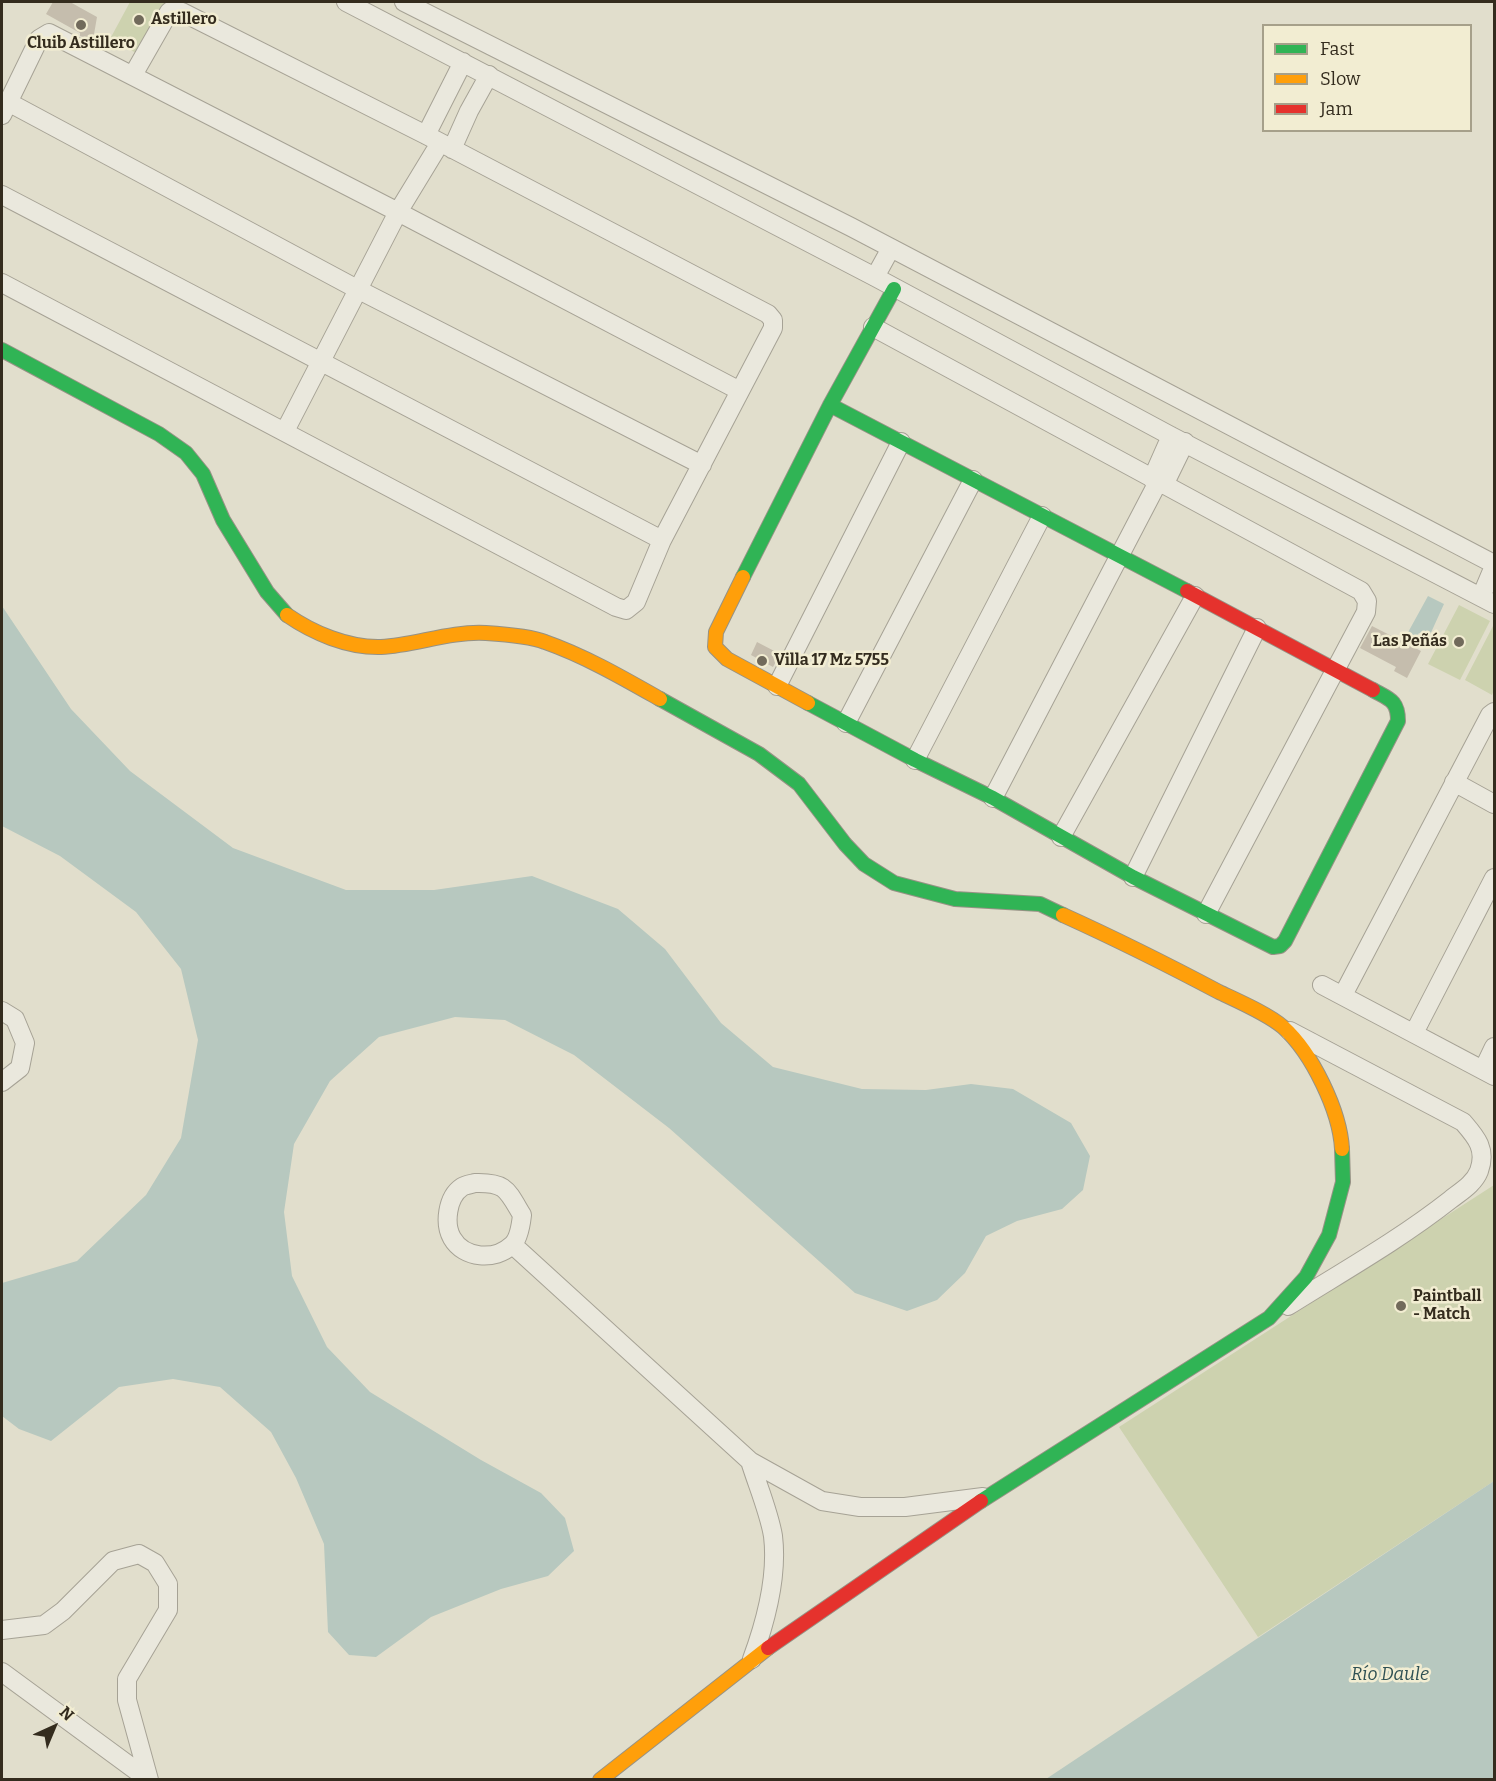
<!DOCTYPE html>
<meta charset="utf-8">
<style>
body{margin:0}
#map{position:relative;width:1496px;height:1781px;overflow:hidden;background:#e1decc;font-family:Bitter,serif}
canvas{display:block}
.frame{position:absolute;inset:0;border:3px solid #342c1e;pointer-events:none}
.legend{position:absolute;left:1262px;top:24px;width:210px;height:108px;box-sizing:border-box;background:#f2edd2;border:2px solid #a6a08a;margin:0;padding:8px 10px;list-style:none;font-size:18px;color:#342c1e}
.legend li{display:flex;align-items:center;gap:12px;height:30px}
.legend b{width:30px;border:2px solid #a6a08a}
.north{position:absolute;left:24px;top:1697px;width:60px;height:60px;-webkit-text-stroke:4px #f2edd2;paint-order:stroke;rotate:44deg;font-size:16px;font-weight:700;line-height:24px;text-align:center;color:#342c1e}
.north::after{content:'';display:block;margin:auto;width:21px;height:27px;background:#342c1e;clip-path:polygon(50% 0,100% 100%,50% 72%,0 100%)}
</style>
<div id="map">
<canvas width="1496" height="1781"></canvas>
<div class="frame"></div>
<ul class="legend">
<li><b style="height:8px;background:#30b455"></b>Fast</li>
<li><b style="height:8px;background:#ff9f0a"></b>Slow</li>
<li><b style="height:8px;background:#e5322d"></b>Jam</li>
</ul>
<div class="north">N</div>
</div>
<script>
const g = document.querySelector('canvas').getContext('2d');
g.lineJoin = 'round';
function paint(path, color) {
  g.fillStyle = color;
  g.fill(path, 'evenodd');
}
function stroke(path, color, width, dash) {
  g.strokeStyle = color;
  g.lineWidth = width;
  g.lineCap = dash ? 'butt' : 'round';
  g.setLineDash(dash || []);
  g.stroke(path);
}
function drawText(font, color, halo, rows, align = 'center') {
  g.font = font + ' Bitter,serif';
  g.lineWidth = 5;
  g.setLineDash([]);
  g.textBaseline = 'middle';
  g.strokeStyle = halo;
  g.fillStyle = color;
  for (const [text, x, y, turn = 0] of rows) {
    g.save();
    g.translate(x, y);
    g.rotate((+turn || 0) * Math.PI / 180);
    g.textAlign = isNaN(turn) ? turn : align;
    if (halo) g.strokeText(text, 0, 0);
    g.fillText(text, 0, 0);
    g.restore();
  }
}
const green = new Path2D(`
 M130,2H167L140,55L110,39Z
 M1459,605L1490,621L1460,680L1428,664Z
 M1493,626L1494,627V690L1492,695L1465,680Z
 M1494,1185V1481L1258,1637L1119,1427Z`);
const water = new Path2D(`
 M1428,596L1444,604L1429,637L1419,633L1414,640L1406,636Z
 M2,606L71,709L130,771L233,848L346,890H434L532,876L618,909L665,949L721,1023L773,1067L862,1089L926,1090L971,1084L1013,1089L1071,1123L1090,1156L1083,1190L1062,1209L1017,1221L986,1236L965,1273L937,1300L907,1311L855,1293L669,1128L574,1055L505,1020L455,1017L379,1037L330,1081L294,1144L284,1212L292,1276L327,1347L370,1392L481,1460L541,1493L565,1518L574,1551L548,1576L501,1589L431,1617L376,1657L349,1655L328,1632L324,1544L296,1478L271,1432L220,1387L173,1379L119,1387L51,1441L19,1429L2,1416V1283L77,1261L146,1195L181,1138L198,1040L181,969L136,912L60,856L2,826Z
 M1494,1481V1779H1046Z`);
const building = new Path2D(`
 M53,2H70L97,17L93,40L80,36V33L46,14Z
 M1372,626L1421,651L1407,678L1394,671L1396,667L1360,648Z
 M757,642L780,654L773,667L751,655Z`);
const street = new Path2D(`
 M346,2L875,277L1171,436L1494,604
 M404,2L851,227L1494,564
 M8,102L357,289L702,465
 M2,115L39,39L49,33L398,212L740,391
 M426,135L463,62
 M452,149L469,111L489,75
 M2,195L662,540
 M875,277L891,248
 M2,283L616,607L626,610L636,602L662,540L773,328V320L768,314L426,135L182,12L173,9L169,12L133,75
 M873,327L1361,591L1367,601L1366,612L1206,914
 M285,431L398,212L440,143
 M1152,479L1171,436
 M1164,485L1185,442
 M1481,597L1494,566
 M777,686L901,442
 M846,723L973,480
 M915,760L1042,516
 M1454,782L1494,804
 M993,798L1158,482
 M1061,837L1195,596
 M1133,877L1257,628
 M1322,985L1494,1076
 M1343,995L1490,715L1494,712
 M2,1011L15,1019L25,1043L20,1068L2,1082
 M1414,1033L1494,878
 M1483,1070L1494,1047
 M475,1183C506,1182 507,1190 522,1215C521,1224 519,1239 512,1245C495,1261 464,1259 452,1238C444,1224 447,1197 462,1187C465,1185 471,1184 475,1183Z
 M513,1245L750,1461L822,1501L860,1507H905L983,1497
 M1288,1306C1342,1272 1399,1240 1450,1200C1460,1192 1474,1184 1479,1171C1487,1149 1476,1137 1463,1122L1290,1031
 M750,1461C757,1484 769,1512 773,1536C778,1577 766,1621 752,1659
 M2,1630L44,1625L63,1611L113,1561L139,1554L155,1563L168,1584V1610L127,1679V1700L149,1780
 M2,1672L149,1780`);
const fast = new Path2D(`
 M2,350L159,434L186,453L203,474L223,520L267,592L287,615
 M830,405L1187,591
 M743,577L830,405L894,289
 M660,699L759,754L799,784L845,844L864,864L894,883L955,899L1040,904L1063,915
 M808,703L915,760L993,798L1133,877L1273,947L1280,946L1285,941L1398,721C1398,700 1389,699 1373,690
 M981,1501L1269,1318L1306,1277L1329,1235L1343,1182L1342,1149`);
const slow = new Path2D(`
 M743,577L716,632L715,647L727,659L808,703
 M287,615C313,633 348,648 381,647C416,645 450,631 486,633C502,634 530,636 545,642C585,656 623,678 660,699
 M1063,915C1116,939 1168,965 1219,992C1238,1001 1268,1014 1283,1027C1312,1053 1340,1111 1342,1149
 M600,1780L768,1648`);
const jam = new Path2D(`
 M1187,591L1373,690
 M768,1648L981,1501`);
const markers = [
 [139,20,6,"#716a5b"],
 [81,25,6,"#716a5b"],
 [1459,642,6,"#716a5b"],
 [762,661,6,"#716a5b"],
 [1401,1306,6,"#716a5b"]
];
const poiNames = [
 ["Astillero",151,20],
 ["Cluib Astillero",81,44,"center"],
 ["Las Peñás",1447,642,"right"],
 ["Villa 17 Mz 5755",774,661],
 ["Paintball",1413,1297],
 ["- Match",1413,1315]
];
const waterNames = [
 ["Río Daule",1390,1675]
];
paint(green, '#cdd2af');
paint(water, '#b7c8bf');
paint(building, '#c5bdad');
stroke(street, '#a6a295', 20);
stroke(fast, '#969285', 16);
stroke(slow, '#969285', 16);
stroke(jam, '#969285', 16);
stroke(street, '#eae8dd', 18);
stroke(fast, '#30b455', 14);
stroke(slow, '#ff9f0a', 14);
stroke(jam, '#e5322d', 14);
for (const [x, y, r, color] of markers) {
  const dot = new Path2D();
  dot.arc(x, y, r, 0, 2 * Math.PI);
  g.fillStyle = color;
  g.fill(dot);
  stroke(dot, '#f2edd2', 2);
}
drawText('bold 16px', '#342c1e', '#f2edd2', poiNames, 'left');
drawText('italic 18px', '#2e5053', '#f2edd2', waterNames);
</script>
